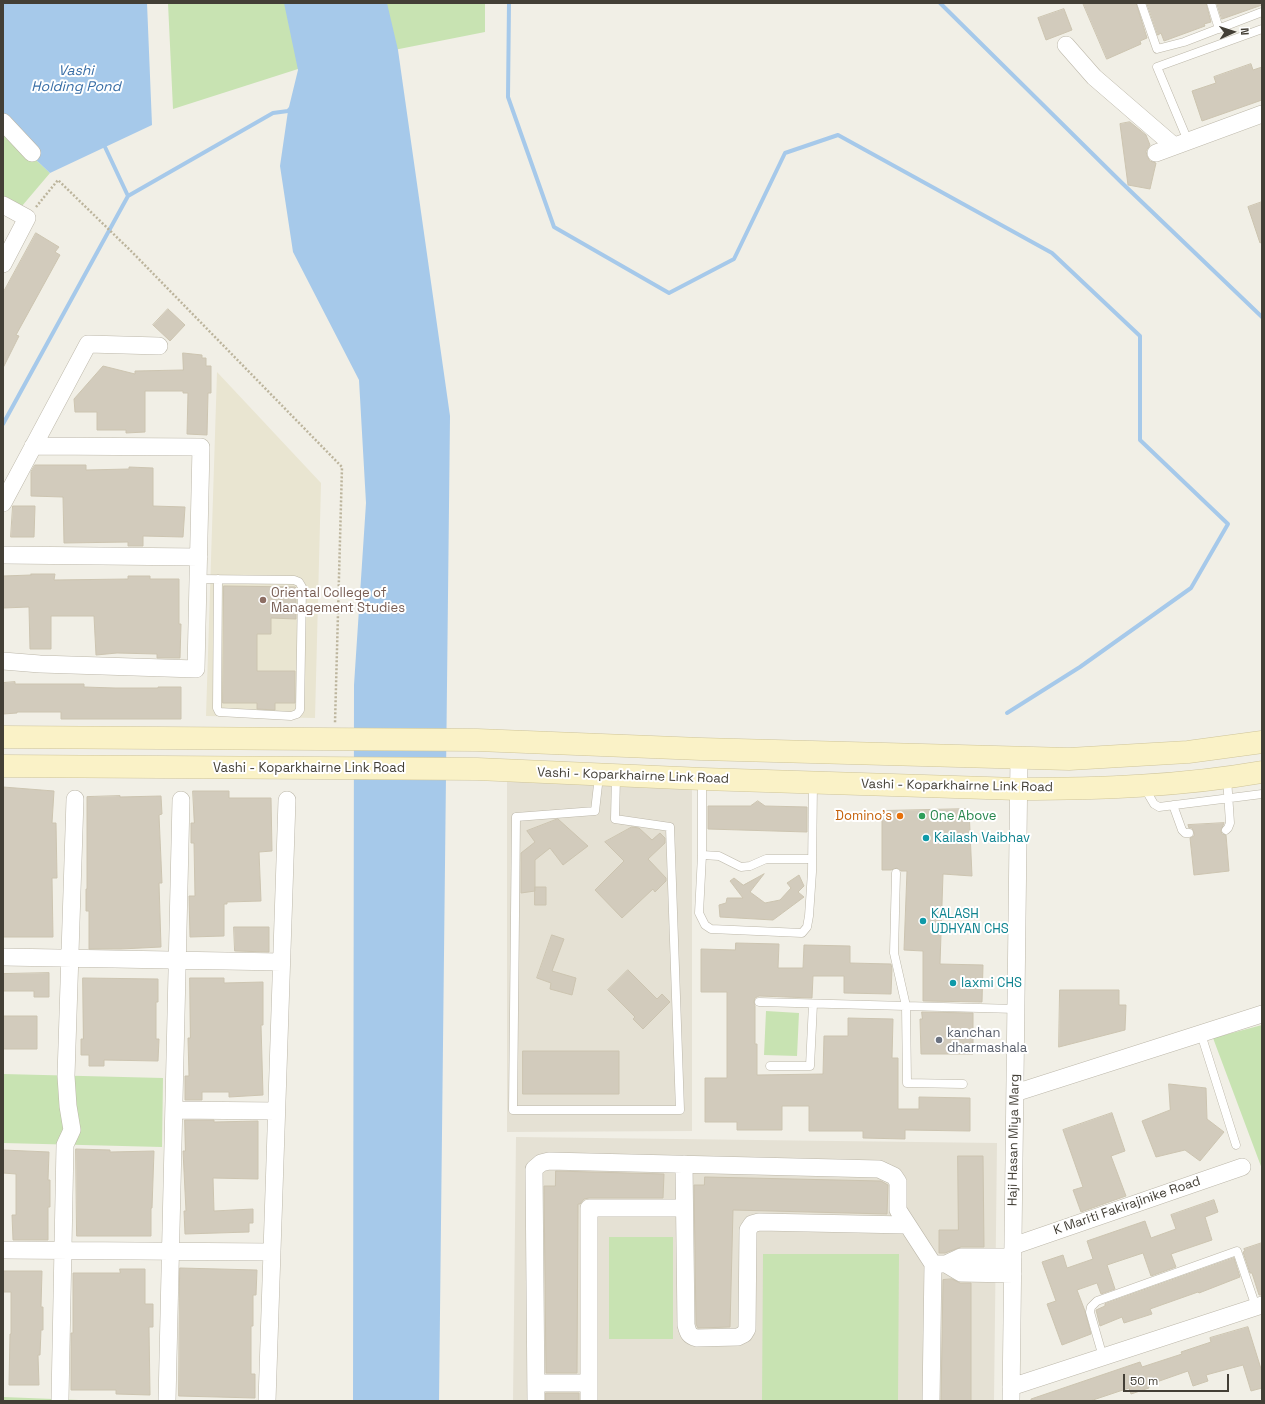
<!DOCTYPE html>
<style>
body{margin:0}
#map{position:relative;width:1265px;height:1404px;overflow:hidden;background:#f1efe6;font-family:"Space Grotesk",sans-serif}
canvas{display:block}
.frame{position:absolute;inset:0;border:4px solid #433f36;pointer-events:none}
.north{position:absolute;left:1213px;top:12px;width:40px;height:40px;-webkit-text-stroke:3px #fff;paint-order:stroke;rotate:87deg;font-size:11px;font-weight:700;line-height:16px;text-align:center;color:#433f36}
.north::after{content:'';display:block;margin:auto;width:14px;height:18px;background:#433f36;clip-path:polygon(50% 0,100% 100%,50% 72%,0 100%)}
.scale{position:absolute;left:1123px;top:1374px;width:106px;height:18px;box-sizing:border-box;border:2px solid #433f36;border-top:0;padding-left:5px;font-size:12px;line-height:14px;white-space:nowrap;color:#433f36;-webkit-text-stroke:3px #fff;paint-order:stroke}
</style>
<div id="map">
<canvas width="1265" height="1404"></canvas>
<div class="frame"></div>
<div class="north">N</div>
<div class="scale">50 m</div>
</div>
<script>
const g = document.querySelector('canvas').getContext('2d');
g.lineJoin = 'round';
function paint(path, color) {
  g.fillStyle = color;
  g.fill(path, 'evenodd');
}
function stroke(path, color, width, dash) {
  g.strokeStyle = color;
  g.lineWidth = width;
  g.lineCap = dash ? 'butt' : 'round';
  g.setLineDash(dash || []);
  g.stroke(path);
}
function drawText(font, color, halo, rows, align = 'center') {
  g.font = font + ' "Space Grotesk",sans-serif';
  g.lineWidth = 4;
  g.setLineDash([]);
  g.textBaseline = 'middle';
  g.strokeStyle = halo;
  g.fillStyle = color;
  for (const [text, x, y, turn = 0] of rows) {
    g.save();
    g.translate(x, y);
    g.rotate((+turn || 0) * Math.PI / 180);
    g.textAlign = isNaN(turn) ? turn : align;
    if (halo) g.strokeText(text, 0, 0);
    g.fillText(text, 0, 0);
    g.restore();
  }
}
const residential = new Path2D(`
 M507,779L692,786V1131L507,1132Z
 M516,1137L997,1143L994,1401H513Z`);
const education = new Path2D(`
 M217,372L321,483L315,718L206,716Z`);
const green = new Path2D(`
 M168,3H485V32L298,69L173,109Z
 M3,129L50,173L22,206L3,196Z
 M766,1011L799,1013L797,1056L764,1055Z
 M1262,1025V1169L1213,1038Z
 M3,1074L163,1078L162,1147L3,1143Z
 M609,1237H673V1339H609Z
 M763,1254H899L898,1401H762Z
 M3,1397L104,1401H3Z`);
const water = new Path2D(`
 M3,3H147L152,125L50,173L3,129Z
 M284,3H387L398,50L450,416L439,1401H353L354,685L366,503L359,380L293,252L280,166L288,111L298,70Z`);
const stream = new Path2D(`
 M509,3L508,97L554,227L669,293L734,259L785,153L838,135L1052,253L1140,336V440L1228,524L1191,588L1080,667L1007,713
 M940,3L1122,183L1262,317
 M105,147L128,196
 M3,424L128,196L273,113L288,111L291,108`);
const building = new Path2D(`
 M1083,3H1136L1147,38L1140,41L1141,44L1107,59Z
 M1147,3H1206L1211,22L1204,24L1205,26L1164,41L1161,33L1158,35Z
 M1217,3H1261L1262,5L1222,19Z
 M1064,9L1072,30L1046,40L1038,18Z
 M1251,64L1253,70L1262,67V100L1202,121L1192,91L1216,83L1214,77Z
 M1130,122L1146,135L1150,145L1146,151L1147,156L1150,161L1156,163L1150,189L1128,185L1120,124Z
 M1262,202V242L1260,243L1248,207Z
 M36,233L59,247L55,252L60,255L16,335L19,336L3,368V293Z
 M168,309L185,325L170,341L153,325Z
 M183,353L202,355V358H206V366H211V393H208L207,435L187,434L188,393H183V391H145V432L126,433V430H97V412H75L74,399L103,366L135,374V371L183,370Z
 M35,465H86V470L129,469V467L153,468V506L185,507L183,537L143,536V546H128V542L64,543L63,497L31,496V472Z
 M13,506H35L34,537H11Z
 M31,574H55L54,580L128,579V576H150V579H179V624H181L180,658H157V654L117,653L96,655L94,616H51V649H30L29,607L3,608V576L31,575Z
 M224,586L295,587L296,588V619L271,618V634H257V671H295V703H275V710L257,709V703H223Z
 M15,682V684H84V687L115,688H158V687H181V719H61V712H17V713L3,714V683Z
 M3,787L54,791L52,823H56L57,878H52L53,937H3Z
 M193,791H229V798H271L272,851L259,852L261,901L227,902V904H224V936L190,937L189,896H195L194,843H191V823H194Z
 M120,796V797L161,796L162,814L159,815L162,883H159L161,947L121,949H89V911H86V889H87V797Z
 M758,801L765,806L807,807V832L708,829V806H750Z
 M969,809L972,876L943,874L940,964L983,965L982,1002L923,1001V951L904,950L907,871H901L897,868L891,870H882V811Z
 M558,819L588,846L563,865L550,848L535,860V891L521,893V853L535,842L527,831Z
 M1224,823L1221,831L1222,834L1226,835L1229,871L1194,875L1190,838L1194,836V833L1192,828H1189L1188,825Z
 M632,827L639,828L652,840L660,833L665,838V843L648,859L666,878V881L655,892L653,889L622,918L595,890L624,861L605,842Z
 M764,874L750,892L765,903L780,900L791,888L787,883L799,875L804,886L798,892L804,897L773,920L720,917L719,905L726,903L727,898H743L730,881L734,878L743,885Z
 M535,887H546V905H535Z
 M234,927H269V952L235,951Z
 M552,935L564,939L552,971L576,978L572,995L550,989L551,983L537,978Z
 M736,943L779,944L778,968H803L804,945L850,946V963L891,964L892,969L891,994L844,993V976H813L812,998L759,996L755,998L754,1002L755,1006V1044H757V1075L823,1074L824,1036H848V1018L893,1019L892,1058H898V1109H919V1097L970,1098V1131L905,1130V1139L863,1138V1131H809V1106H782V1130H737V1122H705V1078H727V992H701V949L735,950Z
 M628,970L657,999L662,994L670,1002L643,1029L633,1019L635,1017L608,990Z
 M49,973V997H34V991H3V974Z
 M83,978L158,979V1002H156V1039H159L158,1061L104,1060V1066H89V1055H81V1039H83Z
 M190,978H224V983L263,982V1025H261L263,1095L229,1097V1092H202V1100H185V1076H189L188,1038H190Z
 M1060,990H1119V1005H1126L1125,1030L1059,1047Z
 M922,1012L973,1013V1054H921L920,1019H922Z
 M3,1016H37V1049H3Z
 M523,1051H619V1094H523Z
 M1169,1084L1206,1088L1207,1119L1224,1132L1200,1161L1185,1150L1156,1157L1142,1121L1170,1110Z
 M1112,1113L1125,1151L1111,1156L1126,1196L1081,1212L1073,1190L1083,1187L1063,1130Z
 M185,1120H214V1122L258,1121V1179L213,1178L214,1211L253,1209V1223H249V1232L185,1234L184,1211H186L183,1151H185Z
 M76,1149L110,1150V1152L154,1151L152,1208H151V1236H77Z
 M3,1150L49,1152L48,1180H50V1207H48V1240H13L12,1215H16V1174L3,1173Z
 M958,1156H983L984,1247H961L945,1253H939V1230H958Z
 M556,1171L664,1174L663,1198H589L584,1199L580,1204H578L577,1373H546L544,1186H555Z
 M705,1177L881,1181L888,1185L887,1214L733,1210L730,1327L698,1328L696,1324L694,1185H704Z
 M1214,1200L1218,1212L1205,1217L1212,1240L1171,1254L1176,1267L1151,1276L1143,1253L1107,1265L1115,1289L1101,1294L1097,1283L1077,1290L1085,1311L1091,1334L1062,1345L1047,1304L1056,1301L1042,1262L1063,1255L1067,1268L1093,1259L1087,1241L1145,1221L1151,1238L1176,1229L1171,1215Z
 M1262,1243V1295H1259L1252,1273H1250L1243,1252L1245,1251L1244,1249Z
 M1234,1258L1240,1277L1199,1293L1198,1292L1150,1309L1152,1314L1124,1323L1122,1317L1100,1326L1096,1310L1105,1306V1304Z
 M180,1268L257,1270L256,1295H253V1326H251V1374H255V1398L179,1396Z
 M120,1269H145V1304H153V1327H149L150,1395L116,1394V1390H71V1333H73V1273H120Z
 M3,1271H42L41,1307H43V1330H41L40,1355H38L39,1385H9L10,1334H11V1292H3Z
 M952,1279L960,1283H971V1401H941L943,1280Z
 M1248,1327L1262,1372V1388L1251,1391L1243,1365L1206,1375L1208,1381L1193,1386L1188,1371L1148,1385L1149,1388L1131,1394L1129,1388L1090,1401H1031V1399L1140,1362L1142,1367L1182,1354L1181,1352L1211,1342L1210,1338Z
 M546,1393H579V1401H546Z`);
const path = new Path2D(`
 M36,207L58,180L132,252L342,467L335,723`);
const service = new Path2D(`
 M1141,3L1157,49L1184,42L1262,12
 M1211,3L1219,29
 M1188,141L1157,67L1262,29
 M198,579L294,580L299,582L302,587L300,710L297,714L291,716L219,712L217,708L218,579
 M599,776L595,811L516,817L513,1110H680L670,827L615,819L616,776
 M703,779L702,791V855L699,913L705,925L711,929L802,933L807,927L809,916L812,872L813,783
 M1144,787L1154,804L1159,807L1262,794
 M1173,805L1182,830L1185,833H1189
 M1226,830L1228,828L1230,823L1227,778
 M702,855L719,856L741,867L750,866L766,859H812
 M896,873L894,953L906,1006L907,1083L963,1084
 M759,1002L1016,1009
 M1201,1034L1236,1145
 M770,1066H810L813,1004
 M1103,1357L1090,1312L1091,1307L1097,1301L1237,1251L1256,1307`);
const minor = new Path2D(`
 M1066,45L1094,77L1174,146
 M3,122L32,153
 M1156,153L1262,114
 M3,205L27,218L3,264
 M3,503L88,344L159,346
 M3,555L199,557
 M3,661L40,664L196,669L201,447L33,446
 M3,957L281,962
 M1015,1093L1262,1014
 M174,1110L276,1111
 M684,1164L686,1325C688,1333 689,1336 697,1338L738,1337L744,1334L747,1329L748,1230L752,1224L759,1222L907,1225
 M1013,1246L1242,1167
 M3,1250L272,1252
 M1013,1274L961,1273L946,1264L961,1257H1013
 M536,1383H589
 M1011,1387L1262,1305
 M60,1399L65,1145L72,1130L68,1106L66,1076L75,799
 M167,1401L181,800
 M267,1401L287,800
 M536,1401L534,1169L541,1163L549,1161L879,1169L894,1176L898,1182V1210L933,1264H946
 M589,1401V1208H684
 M931,1401L933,1264
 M1011,1401L1019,758`);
const secondary = new Path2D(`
 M3,737L477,740L701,749L1069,759L1188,752L1262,742
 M3,766L477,769L703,779L1018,789C1100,789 1181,786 1262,772`);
const markers = [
 [263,600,4,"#8d6e63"],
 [900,816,4,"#e8710a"],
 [922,816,4,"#2e9e5b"],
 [926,838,4,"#0f9aa8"],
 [923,921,4,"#0f9aa8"],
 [953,983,4,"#0f9aa8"],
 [939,1040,4,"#6b7280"]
];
const educationNames = [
 ["Oriental College of",271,593],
 ["Management Studies",271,608]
];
const streetNames = [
 ["Vashi - Koparkhairne Link Road",309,768],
 ["Vashi - Koparkhairne Link Road",633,776,2],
 ["Vashi - Koparkhairne Link Road",957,786,1],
 ["Haji Hasan Miya Marg",1014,1140,-89],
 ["K Mariti Fakirajinike Road",1127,1206,-19]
];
const foodNames = [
 ["Domino's",892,816]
];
const leisureNames = [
 ["One Above",930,816]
];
const cultureNames = [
 ["Kailash Vaibhav",934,838],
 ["KALASH",931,914],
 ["UDHYAN CHS",931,929],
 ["laxmi CHS",961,983]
];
const worshipNames = [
 ["kanchan",947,1033],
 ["dharmashala",947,1048]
];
const waterNames = [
 ["Vashi",76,71],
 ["Holding Pond",76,87]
];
paint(residential, '#e5e1d4');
paint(education, '#e9e5d1');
paint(green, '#c8e3b2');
paint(water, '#a6c9ea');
stroke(stream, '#a6c9ea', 4);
paint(building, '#d2cbbc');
stroke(building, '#ccc4b0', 1);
stroke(service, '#bcb7a9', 9);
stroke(minor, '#bcb7a9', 18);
stroke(secondary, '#cec499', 23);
stroke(path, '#bcb49c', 2.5, [2, 2]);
stroke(service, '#fff', 8);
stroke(minor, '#fff', 17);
stroke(secondary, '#faf2c7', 22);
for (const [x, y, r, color] of markers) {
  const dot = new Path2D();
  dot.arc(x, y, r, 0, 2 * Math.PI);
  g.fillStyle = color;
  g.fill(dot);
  stroke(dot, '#fff', 1.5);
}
drawText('13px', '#785e54', '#fff', educationNames, 'left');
drawText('13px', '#433f36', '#fff', streetNames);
drawText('13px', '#c56008', '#fff', foodNames, 'right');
drawText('13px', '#27864d', '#fff', leisureNames, 'left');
drawText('13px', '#0d838f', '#fff', cultureNames, 'left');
drawText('13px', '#5b616d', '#fff', worshipNames, 'left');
drawText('italic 14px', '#386ea6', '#fff', waterNames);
</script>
